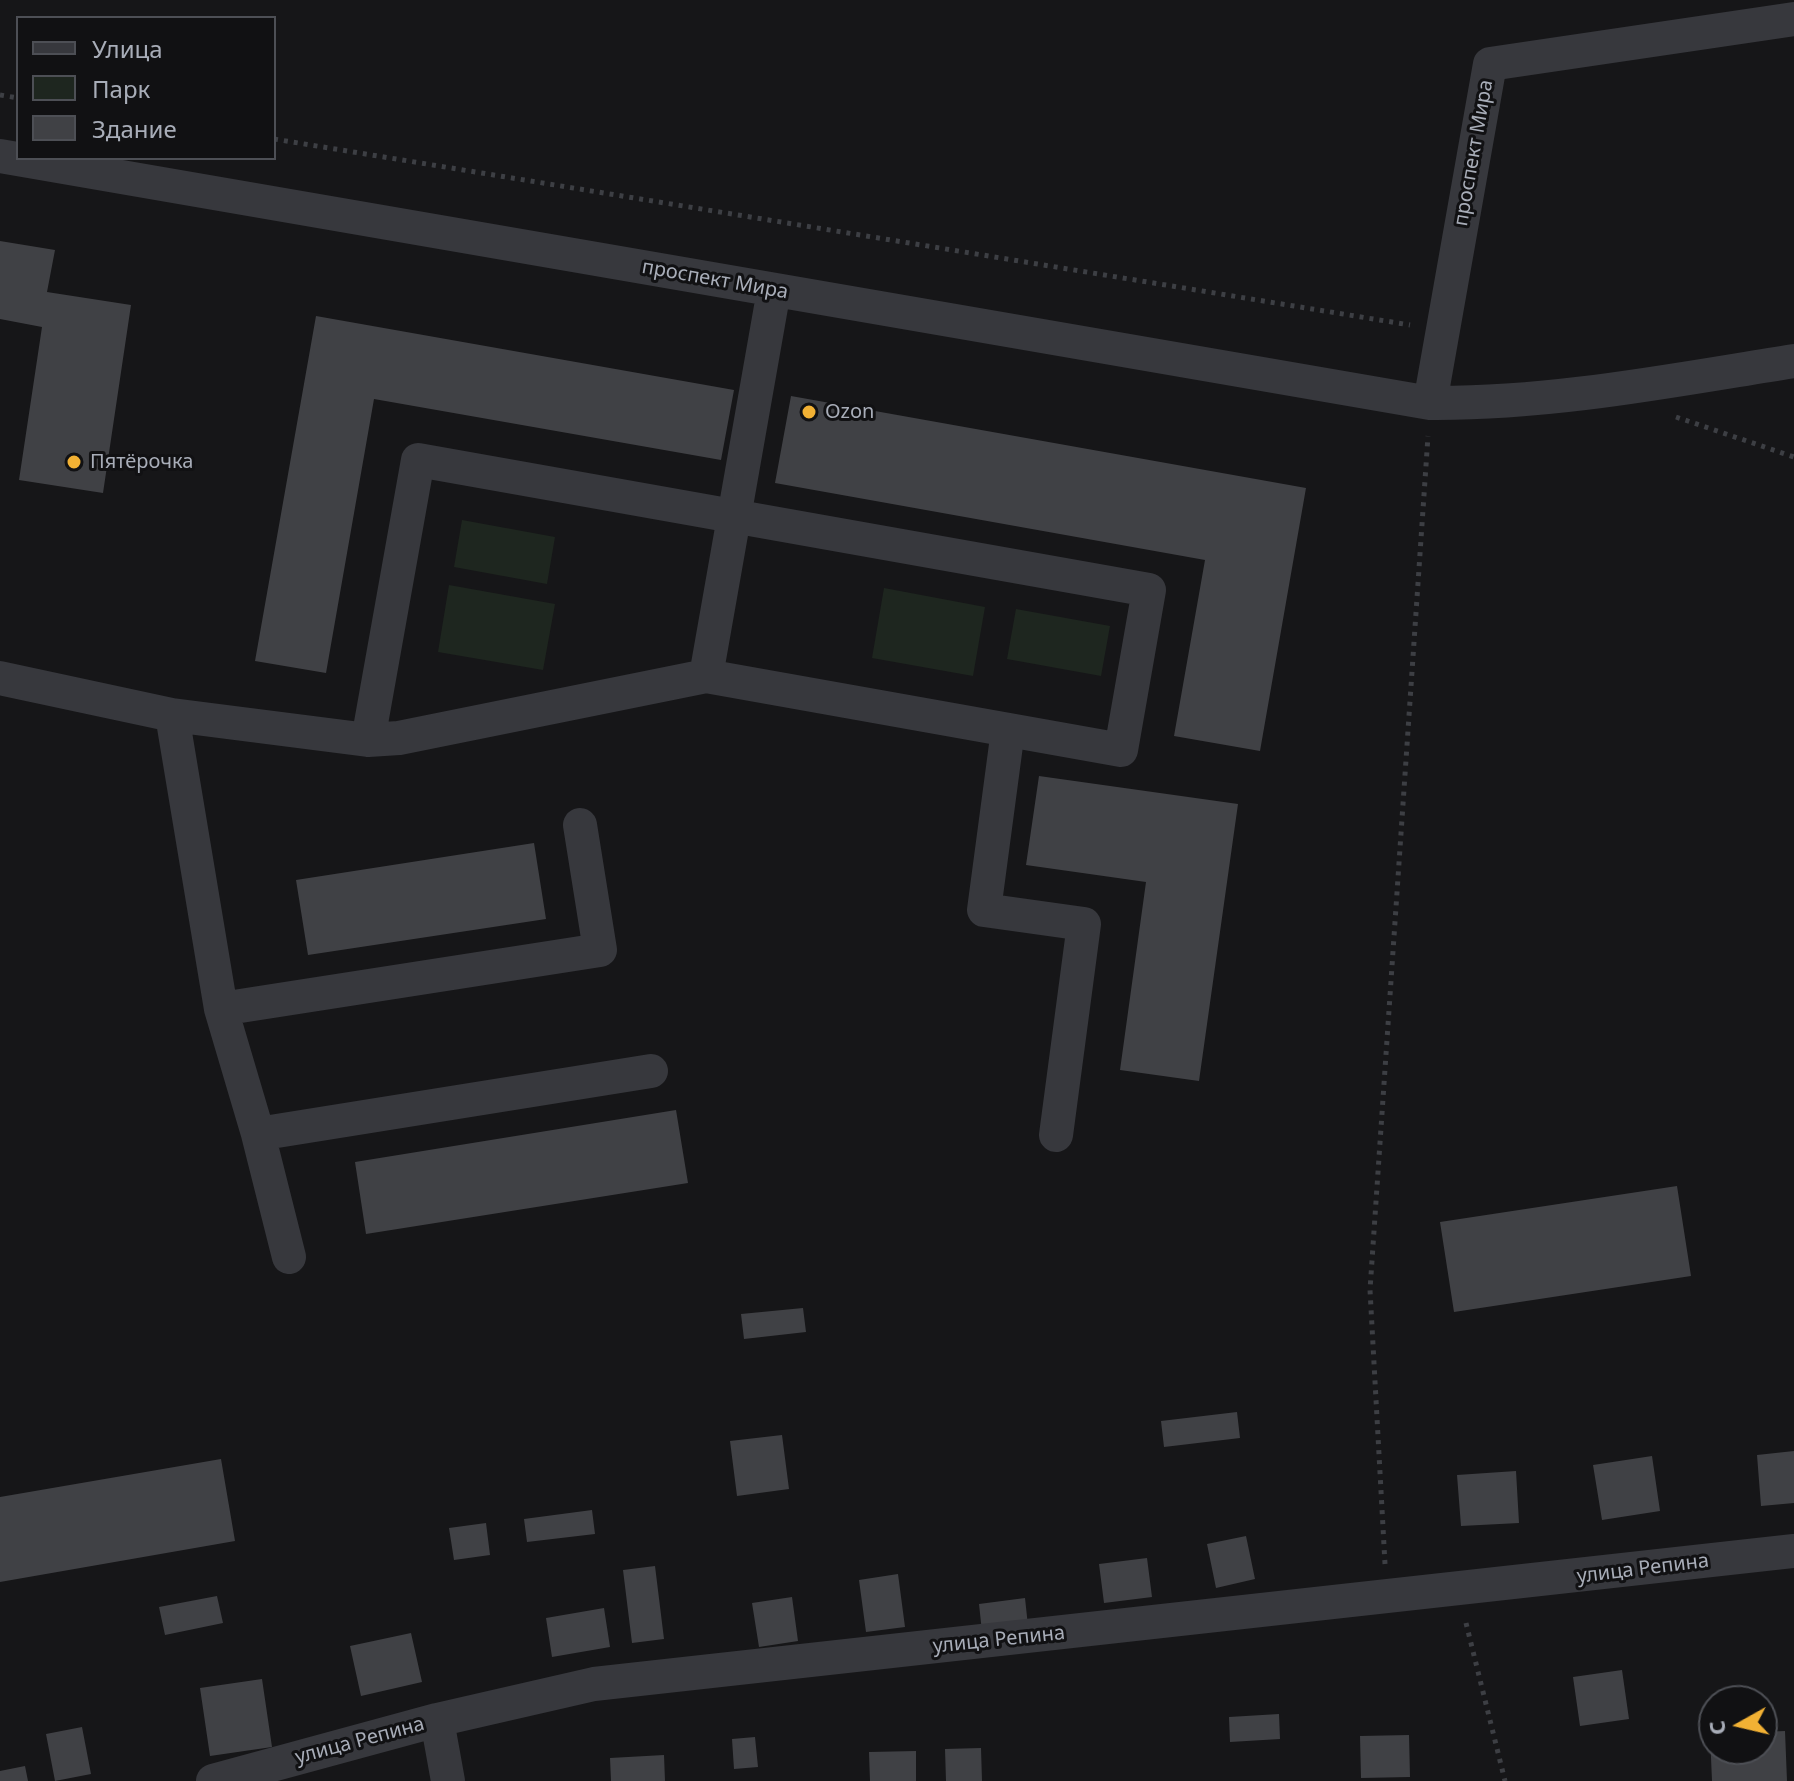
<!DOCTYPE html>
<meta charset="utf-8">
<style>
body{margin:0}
#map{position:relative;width:1794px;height:1781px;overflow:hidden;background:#161618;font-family:"Noto Sans",sans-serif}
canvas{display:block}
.legend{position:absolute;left:16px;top:16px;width:260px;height:144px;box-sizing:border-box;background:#111113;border:2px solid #4d4f55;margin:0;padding:10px 14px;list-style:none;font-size:24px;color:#a8adb8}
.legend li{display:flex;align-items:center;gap:16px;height:40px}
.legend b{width:40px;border:2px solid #4d4f55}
.north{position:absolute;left:1698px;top:1685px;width:80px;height:80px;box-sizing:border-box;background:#111113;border:2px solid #4d4f55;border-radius:50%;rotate:262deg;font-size:22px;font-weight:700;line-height:32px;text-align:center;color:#a8adb8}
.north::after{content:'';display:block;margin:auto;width:28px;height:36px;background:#f2b134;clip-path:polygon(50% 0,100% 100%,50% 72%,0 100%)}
</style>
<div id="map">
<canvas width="1794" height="1781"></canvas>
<ul class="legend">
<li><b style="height:10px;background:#37383d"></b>Улица</li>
<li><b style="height:22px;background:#1e261f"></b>Парк</li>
<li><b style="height:22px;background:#404145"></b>Здание</li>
</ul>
<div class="north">С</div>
</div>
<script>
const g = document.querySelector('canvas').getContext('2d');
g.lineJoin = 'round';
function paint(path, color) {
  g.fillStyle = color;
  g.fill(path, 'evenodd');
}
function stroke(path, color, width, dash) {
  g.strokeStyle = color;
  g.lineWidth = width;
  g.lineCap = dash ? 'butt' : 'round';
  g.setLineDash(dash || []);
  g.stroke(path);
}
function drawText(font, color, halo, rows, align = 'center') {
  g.font = font + ' "Noto Sans",sans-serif';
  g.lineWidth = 6;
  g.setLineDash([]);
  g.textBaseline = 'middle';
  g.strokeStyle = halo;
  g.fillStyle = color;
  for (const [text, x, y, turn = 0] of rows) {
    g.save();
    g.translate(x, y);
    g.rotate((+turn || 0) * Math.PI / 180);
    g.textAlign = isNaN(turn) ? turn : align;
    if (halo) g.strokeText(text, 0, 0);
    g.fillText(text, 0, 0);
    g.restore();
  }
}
const green = new Path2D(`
 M462,520L555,537L547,584L454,567Z
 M449,585L555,604L543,670L438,652Z
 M884,588L985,607L973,676L872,658Z
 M1016,609L1110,626L1101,676L1007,659Z`);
const building = new Path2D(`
 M0,241L55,250L47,292L131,305L103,493L19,480L42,327L0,319Z
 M316,316L734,390L721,460L374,399L326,673L255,661Z
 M791,396L1306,488L1260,751L1174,736L1205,560L775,483Z
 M1039,776L1238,804L1199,1081L1120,1070L1146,882L1026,865Z
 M534,843L546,919L308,955L296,880Z
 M676,1110L688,1183L366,1234L355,1162Z
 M1677,1186L1691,1276L1454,1312L1440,1222Z
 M803,1308L806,1332L744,1339L741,1314Z
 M1237,1412L1240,1438L1164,1447L1161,1421Z
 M782,1435L789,1489L737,1496L730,1441Z
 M1794,1451V1503L1761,1506L1757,1455Z
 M1652,1456L1660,1511L1602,1520L1593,1465Z
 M221,1459L235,1541L0,1582V1497Z
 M1516,1471L1519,1523L1461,1526L1457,1475Z
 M592,1510L595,1534L527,1542L524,1519Z
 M486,1523L490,1555L454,1560L449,1528Z
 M1246,1536L1255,1579L1216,1588L1207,1544Z
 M1147,1558L1152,1597L1104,1603L1099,1564Z
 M655,1566L664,1639L632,1643L623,1570Z
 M898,1574L905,1627L866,1632L859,1580Z
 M217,1596L223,1623L165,1635L159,1607Z
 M792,1597L798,1641L759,1647L752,1603Z
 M1025,1598L1028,1626L982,1632L979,1604Z
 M604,1608L610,1647L552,1657L546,1618Z
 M411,1633L422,1682L361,1696L350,1646Z
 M1622,1670L1629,1719L1580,1726L1573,1677Z
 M262,1679L272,1747L210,1756L200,1688Z
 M1279,1714L1280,1739L1230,1742L1229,1717Z
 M82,1727L91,1774L55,1781L46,1734Z
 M1785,1731L1787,1781H1712L1710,1734H1714V1749H1762V1732Z
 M1409,1735L1410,1777L1361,1778L1360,1736Z
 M755,1737L758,1767L734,1769L732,1739Z
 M981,1748L982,1781H946L945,1749Z
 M916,1751V1781H870L869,1752Z
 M664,1755L665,1781H611L610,1758Z
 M25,1766L28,1781H0V1771Z`);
const path = new Path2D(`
 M0,95L18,98
 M274,139L1410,325
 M1676,417L1794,457
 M1385,1564L1370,1290L1428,436
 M1466,1623L1505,1781`);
const minor = new Path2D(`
 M0,156L1430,403C1552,404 1674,380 1794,361
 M1430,403L1490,64L1794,19
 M706,676L774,290
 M0,678L172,715L368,740L399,738L706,676L1121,750L1149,590L418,460L368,740
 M172,715L221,1009L258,1134L289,1257
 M1008,730L984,910L1084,924L1056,1135
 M221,1009L600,950L580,825
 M258,1134L651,1071
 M437,1720L448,1781
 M213,1781L437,1720L594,1684L1794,1551`);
const markers = [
 [809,412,8,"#f2b134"],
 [74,462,8,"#f2b134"]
];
const streetNames = [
 ["проспект Мира",1474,153,-80],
 ["проспект Мира",715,280,10],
 ["улица Репина",1643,1569,-7],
 ["улица Репина",999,1640,-6],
 ["улица Репина",360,1741,-15]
];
const poiNames = [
 ["Ozon",825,412],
 ["Пятёрочка",90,462]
];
paint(green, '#1e261f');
paint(building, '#404145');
stroke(path, '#3d3f44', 5, [4, 6]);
stroke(minor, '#37383d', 34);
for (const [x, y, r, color] of markers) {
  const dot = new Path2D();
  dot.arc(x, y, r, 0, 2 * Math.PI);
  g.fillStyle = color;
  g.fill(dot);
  stroke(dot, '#111113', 3);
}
drawText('20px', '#a8adb8', '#111113', streetNames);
drawText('20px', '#a8adb8', '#111113', poiNames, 'left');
</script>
